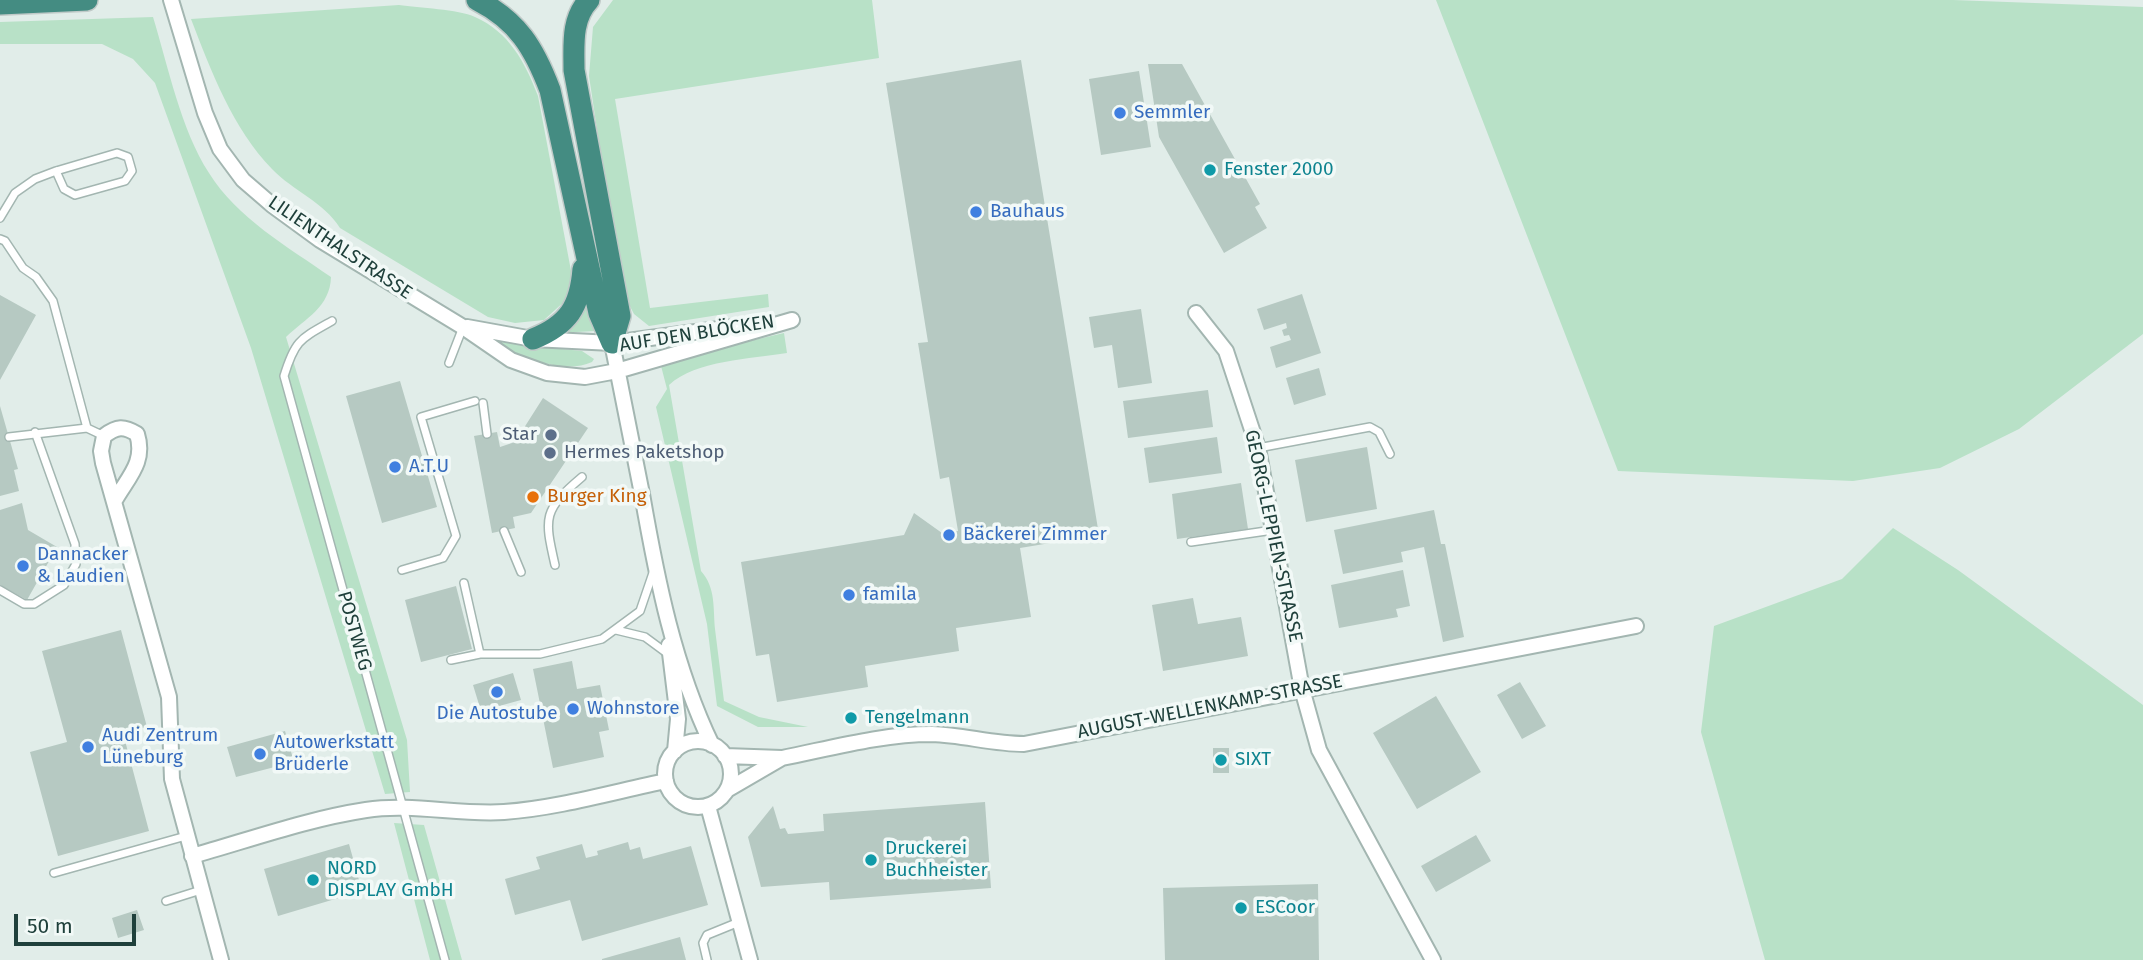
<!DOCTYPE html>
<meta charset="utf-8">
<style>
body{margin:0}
#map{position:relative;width:2143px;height:960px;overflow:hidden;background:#e1ede9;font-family:"Fira Sans",sans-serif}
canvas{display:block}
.scale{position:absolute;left:14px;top:914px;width:122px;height:32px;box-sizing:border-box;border:4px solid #1f403b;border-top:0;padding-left:9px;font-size:21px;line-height:24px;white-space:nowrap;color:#1f403b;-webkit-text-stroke:5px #f2f9f7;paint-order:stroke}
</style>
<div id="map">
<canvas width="2143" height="960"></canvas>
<div class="scale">50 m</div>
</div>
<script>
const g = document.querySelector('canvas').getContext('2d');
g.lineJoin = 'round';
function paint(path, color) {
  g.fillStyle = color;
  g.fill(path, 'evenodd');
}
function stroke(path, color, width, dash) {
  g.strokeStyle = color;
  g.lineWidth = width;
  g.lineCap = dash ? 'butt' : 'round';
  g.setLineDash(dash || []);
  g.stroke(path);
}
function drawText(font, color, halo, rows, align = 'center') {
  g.font = font + ' "Fira Sans",sans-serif';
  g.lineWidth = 7;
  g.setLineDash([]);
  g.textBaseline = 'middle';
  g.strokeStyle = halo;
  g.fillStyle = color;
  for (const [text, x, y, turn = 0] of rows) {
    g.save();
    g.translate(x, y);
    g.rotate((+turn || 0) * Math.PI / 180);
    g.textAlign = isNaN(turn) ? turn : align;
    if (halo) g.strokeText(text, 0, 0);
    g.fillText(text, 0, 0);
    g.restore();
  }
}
const green = new Path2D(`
 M613,0H872L879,58L615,99L650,308L768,294L769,307L649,326L634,314L621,289L589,76L593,27Z
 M1436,0H1953L2143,7V334L2019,429L1940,468L1853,481L1618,471Z
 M399,5C419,8 458,9 475,17C509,32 525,62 538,96L572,276L566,300L544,320L515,323L488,317L340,228C324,202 293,191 272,169C233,129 211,71 191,19Z
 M153,17C168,66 181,130 209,173C237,218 288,247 331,277C330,307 306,318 286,337L407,740L410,792L385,794L251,348L155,83L133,59L102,44H0V22Z
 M587,296L595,331L559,333Z
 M784,333L787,353C751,359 696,360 669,385L701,571C716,588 713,608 715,629C718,653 721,677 724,701L759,717L808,727H758L717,706L707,624L656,407L667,389L660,362Z
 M483,336L531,346L582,351L594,359L592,362C560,377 511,352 483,336Z
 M1893,528L1958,570L2143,705V960H1765L1701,732L1714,626L1842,579Z
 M394,823L424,825L462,960H430Z`);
const building = new Path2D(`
 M1021,60L1099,535L1020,548L1031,617L956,628L959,651L865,666L868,687L777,702L769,654L756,656L741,562L904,535L914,513L942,533L958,531L949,477L940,479L918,343L928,342L886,83Z
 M1148,64H1182L1260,204L1255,207L1267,228L1224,253L1159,137Z
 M1139,71L1151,147L1101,155L1089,79Z
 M1302,294L1321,353L1276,368L1270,347L1291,340L1289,335L1284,336L1282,330L1287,328L1286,323L1264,330L1257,309Z
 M0,295L36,315L0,380Z
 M1141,309L1152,383L1118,388L1112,345L1094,348L1089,317Z
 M1319,368L1326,395L1294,405L1286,378Z
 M400,381L437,507L382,523L346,396Z
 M1208,390L1213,427L1128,438L1123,401Z
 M543,398L588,428L531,513L513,517L515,528L492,533L474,436L497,432L500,447L515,442Z
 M0,406L18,469L14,470L19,491L0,496Z
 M1217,437L1222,473L1149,483L1144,448Z
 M1367,447L1377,509L1306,522L1295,460Z
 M1241,483L1248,529L1177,539L1172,494Z
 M22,503L28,530L57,547L27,600L0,585V510Z
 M1434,510L1441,544H1445L1464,637L1443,642L1424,547L1401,552L1403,562L1343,574L1334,530Z
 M1403,570L1410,606L1396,609L1398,617L1339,628L1331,585Z
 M456,586L472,649L421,662L405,600Z
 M1193,598L1198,624L1241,617L1248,656L1163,671L1152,605Z
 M121,630L147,727L123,733L149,831L58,856L30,752L67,742L42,651Z
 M572,661L577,689L600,685L609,730L599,732L604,757L553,768L533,669Z
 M513,673L521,700L481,711L473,685Z
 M1520,682L1546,726L1522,739L1497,695Z
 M1436,696L1481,772L1417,809L1373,733Z
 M285,731L294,762L236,777L227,747Z
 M1213,748H1229V773H1213Z
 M985,802L991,888L830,900L829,882L761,887L748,837L773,806L780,829L785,828L788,834L824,831L823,814Z
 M1476,835L1491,861L1436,892L1421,866Z
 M628,842L630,850L640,847L643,859L691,846L708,905L582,941L570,900L515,915L505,879L540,869L536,857L582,844L586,858L598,855L597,851Z
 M349,844L362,891L278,916L264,869Z
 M1318,884L1319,960H1165L1163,888Z
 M137,910L144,930L118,938L112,918Z
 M680,937L686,960H602V959Z`);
const service = new Path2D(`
 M0,218L15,193L35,179L56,171L117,153L128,157L132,171L125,181L75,195L64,189L56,171
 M0,239L5,241L23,268L36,277L53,301L87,428
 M332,321C300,339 295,340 284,376L445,960
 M449,363L463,327
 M483,403L487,434
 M9,437L87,428L104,436
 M1258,448L1370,427L1379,432L1390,454
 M504,531L521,572
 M1191,542L1273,530
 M555,565C544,517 543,510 582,477
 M402,570L443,558L456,536L421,417L475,401
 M464,583L480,654H540L602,639L640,611L654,570
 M0,590L24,604H34L64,585L76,564L75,544L35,432
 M616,630L645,637L668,654
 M451,660L480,654
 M54,873L186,836
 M166,901L201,890
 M707,960L703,943L707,935L739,922`);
const minor = new Path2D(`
 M171,0L205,113L220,149L243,180L272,205L320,240L463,327L511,360L547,373L585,377L617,371L792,320
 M1196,313L1226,351L1258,448L1302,689L1319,750L1433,960
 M467,327L533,339L612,343L749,325
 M612,343C622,393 632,444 642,494C657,580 674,666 712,745
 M114,502L103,463L101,451L104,436C117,426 124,426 137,434C146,463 127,478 114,502L169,697L172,779L221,960
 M669,645L678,719L675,751
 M665 774a33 33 0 1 1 66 0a33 33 0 1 1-66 0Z
 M725,756L782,758L727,790
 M782,758C832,748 882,734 932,734C963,735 993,744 1024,744L1636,626
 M708,806L750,960
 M192,856C249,840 307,819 366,810C412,803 458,815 504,812C558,808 613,792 666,781`);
const trunk = new Path2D(`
 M477,0C518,21 534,48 550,90L599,313L612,343
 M589,0C571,19 574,45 574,70L620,316L612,343
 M0,4L87,0
 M533,339C568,325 580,307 583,269`);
const markers = [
 [1120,113,7,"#3f7fe0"],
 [1210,170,7,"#0f9aa8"],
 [976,212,7,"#3f7fe0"],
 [551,435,7,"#5c6f8a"],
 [550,453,7,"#5c6f8a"],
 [395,467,7,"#3f7fe0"],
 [533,497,7,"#e8710a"],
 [949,535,7,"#3f7fe0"],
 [23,566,7,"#3f7fe0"],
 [849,595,7,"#3f7fe0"],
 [497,692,7,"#3f7fe0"],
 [573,709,7,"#3f7fe0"],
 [851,718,7,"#0f9aa8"],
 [88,747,7,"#3f7fe0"],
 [260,754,7,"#3f7fe0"],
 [1221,760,7,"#0f9aa8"],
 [871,860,7,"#0f9aa8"],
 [313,880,7,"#0f9aa8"],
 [1241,908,7,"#0f9aa8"]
];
const shopNames = [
 ["Semmler",1134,113],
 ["Bauhaus",990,212],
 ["A.T.U",409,467],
 ["Bäckerei Zimmer",963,535],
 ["Dannacker",37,555],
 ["& Laudien",37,577],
 ["famila",863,595],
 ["Wohnstore",587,709],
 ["Die Autostube",497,714,"center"],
 ["Audi Zentrum",102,736],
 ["Lüneburg",102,758],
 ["Autowerkstatt",274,743],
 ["Brüderle",274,765]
];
const cultureNames = [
 ["Fenster 2000",1224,170],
 ["Tengelmann",865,718],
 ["SIXT",1235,760],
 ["Druckerei",885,849],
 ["Buchheister",885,871],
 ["NORD",327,869],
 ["DISPLAY GmbH",327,891],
 ["ESCoor",1255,908]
];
const streetNames = [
 ["LILIENTHALSTRASSE",340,248,34],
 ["AUF DEN BLÖCKEN",697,334,-9],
 ["GEORG-LEPPIEN-STRASSE",1273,536,78],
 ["POSTWEG",354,631,74],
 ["AUGUST-WELLENKAMP-STRASSE",1210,707,-11]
];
const serviceNames = [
 ["Star",537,435],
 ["Hermes Paketshop",564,453,"left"]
];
const foodNames = [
 ["Burger King",547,497]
];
paint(green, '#b8e1c7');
paint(building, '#b6c9c2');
stroke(service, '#a3b6b1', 10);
stroke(minor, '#a3b6b1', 18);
stroke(trunk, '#c0cac8', 24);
stroke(service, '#fff', 7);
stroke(minor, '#fff', 14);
stroke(trunk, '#448c82', 21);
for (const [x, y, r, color] of markers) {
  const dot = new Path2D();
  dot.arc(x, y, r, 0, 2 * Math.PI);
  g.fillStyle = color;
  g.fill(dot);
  stroke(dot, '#f2f9f7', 2.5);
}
drawText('19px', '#366cbe', '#f2f9f7', shopNames, 'left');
drawText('19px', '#0d838f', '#f2f9f7', cultureNames, 'left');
drawText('19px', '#1f403b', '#f2f9f7', streetNames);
drawText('19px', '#4e5e75', '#f2f9f7', serviceNames, 'right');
drawText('19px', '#c56008', '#f2f9f7', foodNames, 'left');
</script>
